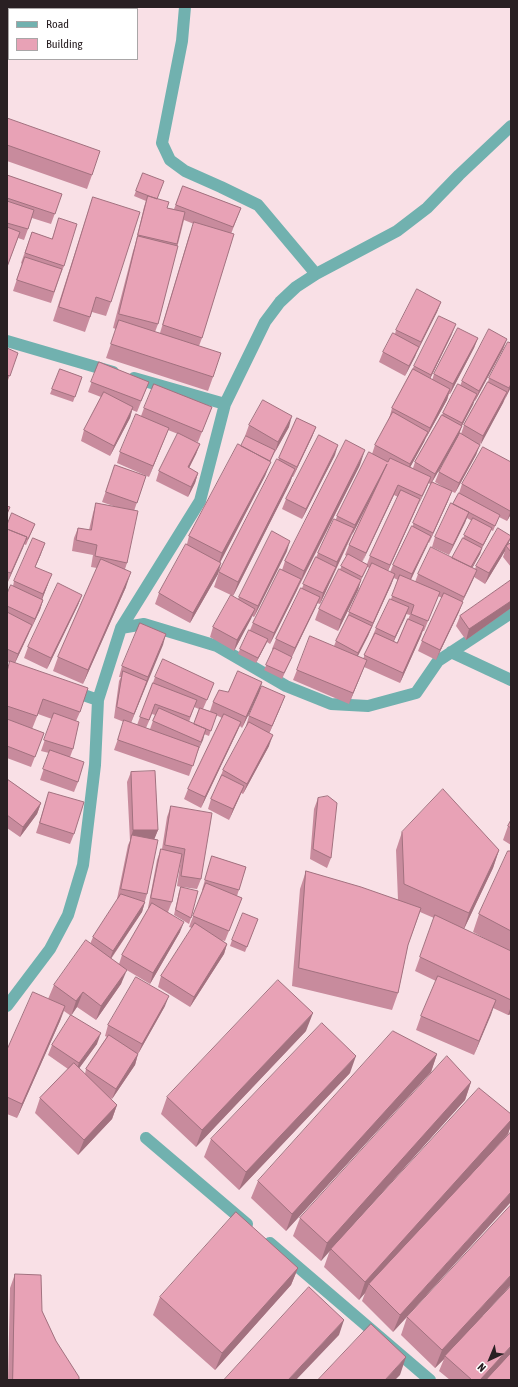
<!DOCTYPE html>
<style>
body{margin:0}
#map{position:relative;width:518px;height:1387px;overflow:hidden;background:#f9e0e6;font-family:"Asap Condensed",sans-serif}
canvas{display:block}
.frame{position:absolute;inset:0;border:8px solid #292023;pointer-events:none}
.legend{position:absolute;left:8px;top:8px;width:130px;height:52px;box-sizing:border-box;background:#fff;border:1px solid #a9a6a7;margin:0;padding:5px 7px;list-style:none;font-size:12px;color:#292023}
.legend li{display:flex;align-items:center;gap:8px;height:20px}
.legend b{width:20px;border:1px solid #a9a6a7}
.north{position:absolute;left:470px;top:1339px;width:40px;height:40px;-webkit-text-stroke:3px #fff;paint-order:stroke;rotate:224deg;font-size:11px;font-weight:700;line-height:16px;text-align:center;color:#292023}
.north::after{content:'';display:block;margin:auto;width:14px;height:18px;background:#292023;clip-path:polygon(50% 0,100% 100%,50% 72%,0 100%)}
</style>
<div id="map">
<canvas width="518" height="1387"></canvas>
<div class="frame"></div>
<ul class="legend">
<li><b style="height:5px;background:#71b1af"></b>Road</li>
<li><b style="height:11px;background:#e8a2b6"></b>Building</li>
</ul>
<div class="north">N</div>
</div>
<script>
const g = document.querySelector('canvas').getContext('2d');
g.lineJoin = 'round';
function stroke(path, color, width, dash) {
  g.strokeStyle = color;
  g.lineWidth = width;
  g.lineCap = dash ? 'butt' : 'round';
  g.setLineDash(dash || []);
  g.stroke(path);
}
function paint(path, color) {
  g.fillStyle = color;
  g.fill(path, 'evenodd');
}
const minor = new Path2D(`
 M185,7L182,41L162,143L170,160L185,171L221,187L258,205L316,274
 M7,341L113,372
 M134,378L225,404
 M121,628L200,501L225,404L265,322L280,302L296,287L316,274L397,231L427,208L459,175L511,126
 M451,652L511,680
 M69,690L98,700
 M7,1006L50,949L68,915L83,865L95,765L98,700L121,628L144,624L217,646L286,686L331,704L368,706L416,693L438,661L511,613
 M146,1138L247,1224
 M270,1243L430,1380`);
const wall = new Path2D(`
 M7,118L92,175L87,189L7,161Z
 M143,173L158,199L167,208L174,209L183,186L241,208L231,234L202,338L199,346L213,377L208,391L106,358L116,329L113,328L133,251L135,245L144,207L146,201L134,196ZM184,220L194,224L189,236L160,333L155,332L158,324Z
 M7,175L62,194L51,224L32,218L24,240L18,238L7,267Z
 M93,197L111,302L106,316L92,312L85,332L53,321L88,212Z
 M59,218L64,266L60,276L51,303L13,291L22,264L21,263L32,232L52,239Z
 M441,302L437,312L405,376L379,362L383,352L395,334L396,330Z
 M452,334L430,379L432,380L434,374L478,338L474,348L450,394H449L447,400L426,438L424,442L410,467L413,468L415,462L443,413L460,386L462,381L507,339L503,349L475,401L474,400L462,426L458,437L432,482L445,488L435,482L439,472L461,434L464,425L488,382L489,378L511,387L503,403L479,446L476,455L455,493L451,491L448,501L429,543L428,542L411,580L415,582L418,574L452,558L463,538L472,521L467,518L449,555L432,547L435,537L459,493L462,484L511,462V514L507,521L499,517L493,531L491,530L482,548L480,554L472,568L475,569L476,566L511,537L508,545L511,543V567L503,557L505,551L485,584L474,577L462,602L459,612L436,660L418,651L422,641L442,598L438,596L424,631H423L400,683L364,667L349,704L293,680L297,670L334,646L336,641L346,622L349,612L370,568L367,567L361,580L358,590L338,631L315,620L319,609L347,556L345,555L349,545L371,498L352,535L320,604L317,603L292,657L282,679L264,670L273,650L272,649L276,639L302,588L318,553L336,519L337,516L372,454L375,445L389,419L392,408L414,366ZM428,483L431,484L412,527L393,565L390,572L388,571ZM394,495L398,497L370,556L367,564L362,562ZM394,578L398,580L391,599L376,628L363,659L358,656L368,636L371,629L391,585ZM406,614L410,615L397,643L394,641Z
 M7,348L14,363L7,383Z
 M99,362L149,382L137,412L132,410L130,418L110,456L81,441L84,430L101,397L88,392Z
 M60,369L82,377L73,402L50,394Z
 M212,407L198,442L194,441L200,444L196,454L189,468L198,473L195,483L188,497L156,481L159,471L178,434L168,430L149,477L117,463L120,452L141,416L144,408Z
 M297,418L316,427L312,437L293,477H292L290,483L233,596L214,587L219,572L278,460Z
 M249,425L289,427L275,452L270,462L265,476L220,563L218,574L190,623L155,604L159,593L187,544L189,536L241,446L250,438L245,436Z
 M335,455L302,519L282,509L286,499Z
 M115,465L146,476L134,511L127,563L125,569L126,587L83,684L53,671L58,657L97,568L91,567L93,555L72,551L74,538L78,528L89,530L93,513L96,503L116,507L102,502Z
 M360,465L270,644L267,642L256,663L238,654L240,649L250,630L253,623L282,570L285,561Z
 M35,524L26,545L24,544L7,584V525Z
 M287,551L254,617L252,616L234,651L210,637L213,627L238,599L239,597Z
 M41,554L35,567L48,584L42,599L43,600L40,610L15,663L80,712L76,721L73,749L70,757L78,782L74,792L40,780L49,753L41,751L52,719L38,714L32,729L44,733L31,767L7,758V671L10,663L7,661V594L13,586L14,581Z
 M511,580V608L466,640L456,626L460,616Z
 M82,595L78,605L47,669L24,658L28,647Z
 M166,634L131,723L137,725L155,677L210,693L203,709L210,711L213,702L228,692L262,682L259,693L242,728L240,726L237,732L201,808L184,799L188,789L222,718L216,715L209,736L204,734L189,776L114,750L124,722L114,718L119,681L121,677H119L122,666ZM194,707L199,709L194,724L189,722ZM152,714L155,715L150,729L146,728Z
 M281,706L269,734V746L243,794L241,793L229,820L208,809L211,799L220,781H219L223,770L247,727L246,726L249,716Z
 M131,772L158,830L154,839L147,894L142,912L111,959L119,964L122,955L149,908H148L157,860L161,849H162L167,817L171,806L201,879L197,889L182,887L191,918L189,924L174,915L179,892L181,887L177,886L181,859L172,902L168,912L180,932L150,984L125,969L121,984L96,1020L77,1007L71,1015L97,1044L79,1068L85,1074L86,1069L107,1037L105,1036L108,1025L165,1006L138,1054L135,1065L112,1099L109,1097L117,1105L112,1119L78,1155L35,1113L40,1098L68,1069L48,1055L52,1045L71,1016L64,1011L60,1021L17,1118L7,1114V1050L48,999L54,985L90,944L93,937L118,899H117L128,845L130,841L127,782Z
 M7,779L41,803L37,814L20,837L7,828Z
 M49,792L74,834L70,844L36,833Z
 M318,798L331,858L327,868L310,859L314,809Z
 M511,820V845L503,840L508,826Z
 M402,832L499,850L493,868L464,929L495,944L473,932L479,914L511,851V1014L508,1015L493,1008L474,1055L416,1030L421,1016L436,981L415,971L434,918L420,912L408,945L398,993L392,1010L292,986L300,889L306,871L398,900L396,850Z
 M212,856L246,867L237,896L242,898L225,941L222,940L227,944L224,954L190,1007L158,987L161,976L192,928L189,927L203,890H202Z
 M258,919L245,952L230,946L232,940Z
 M306,1031L196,1147L161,1114L167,1097Z
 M437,1054L431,1072L286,1231L251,1198L258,1181Z
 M350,1073L239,1190L204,1157L211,1139Z
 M471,1082L465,1100L348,1230L511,1114V1125L508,1134L472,1174L407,1317L483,1316L511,1380H450L439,1371L444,1359L435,1368L401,1335L407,1317L393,1332L362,1301L365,1293L359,1300L324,1267L330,1250L321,1261L293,1236L300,1218Z
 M298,1268L291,1285L215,1370L153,1315L160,1297Z
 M15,1274L42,1311L56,1341L79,1380H8L10,1288Z`);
const shadedWall = new Path2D(`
 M441,302L437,312L417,352L421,342Z
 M456,324L452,334L427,385L431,375Z
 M478,338L474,348L450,394L453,384Z
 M507,339L503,349L475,401L479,391Z
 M419,347L415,357L405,376L409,366Z
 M511,384V387L505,399L509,388Z
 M450,389L447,400L426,438L430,428Z
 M507,392L503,403L480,446L483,436Z
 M477,394L473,405L458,433L462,426L458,437L431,484L435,474L458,433L462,423Z
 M133,407L130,418L110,456L114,446Z
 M292,416L289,427L275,452L278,442Z
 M316,427L312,437L293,477L297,467Z
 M169,428L165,438L149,477L153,466Z
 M428,432L424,442L406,475L410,464Z
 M200,444L196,454L184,478L188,467Z
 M338,445L335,455L302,519L306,509Z
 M480,445L476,455L455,493L459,483Z
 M365,450L360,465L299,585L304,571Z
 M271,462L265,476L217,568L222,553Z
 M387,464L383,474L352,535L355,525Z
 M295,469L290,483L233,596L238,582Z
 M198,473L195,483L188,497L191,487Z
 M431,477L427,487L418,506L422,496Z
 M398,485L394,495L362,563L366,553Z
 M452,491L448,501L429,543L433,533Z
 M420,499L416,509L386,575L390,565Z
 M511,510V514L507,521Z
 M469,512L465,523L449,555L453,545Z
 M354,528L350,538L320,604L323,593L335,569L337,562Z
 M492,528L490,533L481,550L483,545Z
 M431,536L427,546L408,585L412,574Z
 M27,537L23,548L7,584L11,573Z
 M511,537L507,547L506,546L505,551L485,584L489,573Z
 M290,541L287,551L254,617L258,606Z
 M45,543L41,554L31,577L35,567Z
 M482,548L480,554L469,574L471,569Z
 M221,563L218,574L190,623L193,613Z
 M368,565L366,570L360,582L362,577Z
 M477,570L473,580L460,607L464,597Z
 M131,572L126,587L83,684L88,670Z
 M52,574L48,584L40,605L43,594Z
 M395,574L391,585L371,629L368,636L354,663L358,653L373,623Z
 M301,579L297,590L270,644L274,633Z
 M361,580L358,590L338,631L341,620Z
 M82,595L78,605L47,669L51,658Z
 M320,597L316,607L291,658L295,648Z
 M43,600L40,610L31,629L35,619Z
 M511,601V608L466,640L469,629Z
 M463,602L459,612L436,660L440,650Z
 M409,607L405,618L391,647L395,637Z
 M255,609L251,619L234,651L237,640Z
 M32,625L28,635L14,665L18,654Z
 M424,626L421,636L400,683L403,673Z
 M166,634L163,645L130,725L148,677Z
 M268,639L266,644L256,663L258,658Z
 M367,660L363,670L349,704L353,693Z
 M262,682L259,693L242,728L246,717Z
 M285,696L281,706L268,736L272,726Z
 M241,722L237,732L201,808L205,797Z
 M206,729L203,740L197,753L201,742Z
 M273,735L269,746L243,794L247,784Z
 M244,786L240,796L229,820L233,809Z
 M41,803L37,814L20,837L23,827Z
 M133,830H158L154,840L132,835L130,841Z
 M499,850L493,868L463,931L469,913Z
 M145,902L142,912L109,961L113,951Z
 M184,922L180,932L150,984L153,973Z
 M227,944L224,954L190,1007L194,997Z
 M127,970L121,984L96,1020L101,1006Z
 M83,992L77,1007L71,1016L76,1001Z
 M169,996L165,1006L138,1054L142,1044Z
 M496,1000L491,1015L474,1055L479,1041Z
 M65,1006L60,1021L17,1118L22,1104Z
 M511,1006V1014L508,1015Z
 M313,1013L306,1031L196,1147L202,1130Z
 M101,1033L97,1044L75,1074L79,1063Z
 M138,1054L135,1065L112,1099L116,1089Z
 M437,1054L431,1072L286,1231L292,1214Z
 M356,1056L350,1073L239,1190L246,1172Z
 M471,1082L465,1100L321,1261L327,1243Z
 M117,1105L112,1119L78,1155L84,1140Z
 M511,1120V1125L508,1134L371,1286L369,1284L365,1293L359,1300L365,1282Z
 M511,1192V1202L393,1332L400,1315Z
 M298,1268L291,1285L215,1370L222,1353Z
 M511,1275V1285L445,1357V1356L444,1359L435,1368L442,1350Z
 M344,1320L339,1335L296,1380H288Z
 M511,1346V1354L488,1380H480Z
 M406,1357L400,1375L395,1380H385Z`);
const building = new Path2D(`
 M7,118L100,151L92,175L7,145Z
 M143,173L164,181L157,199L136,191Z
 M7,175L62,194L55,214L7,198Z
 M183,186L241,208L233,227L176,205Z
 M148,196L169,202L167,208L185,212L177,244L138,235Z
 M93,197L140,212L111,302L96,297L90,317L59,307Z
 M7,201L34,210L28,229L7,223Z
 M59,218L77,224L64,266L25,253L32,232L52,239Z
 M194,222L234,234L202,338L163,325Z
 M7,227L20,232L7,267Z
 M138,236L178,246L158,324L119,314Z
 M25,257L62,269L54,292L17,280Z
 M417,289L441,302L421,342L396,330Z
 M439,316L456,324L431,375L414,366Z
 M119,320L221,353L213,377L111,344Z
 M458,328L478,338L453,384L434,374Z
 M489,329L507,339L479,391L462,381Z
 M393,333L419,347L409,366L383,352Z
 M508,342L511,343V384L509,388L489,378Z
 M7,348L18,353L10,376L7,375Z
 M99,362L149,382L141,401L91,382Z
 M60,369L82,377L75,397L52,389Z
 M413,369L450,389L430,428L392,408Z
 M488,382L507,392L483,436L464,425Z
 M154,384L212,407L202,432L144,408Z
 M458,384L477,394L462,423L443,413Z
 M104,392L133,407L114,446L84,430Z
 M263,400L292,416L278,442L249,425Z
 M393,412L428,432L410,464L375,445Z
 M136,414L169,428L153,466L120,452Z
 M442,415L462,426L435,474L415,462Z
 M297,418L316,427L297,467L279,458Z
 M178,433L200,444L188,467L198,473L191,487L159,471Z
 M460,433L480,445L459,483L439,472Z
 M319,435L338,445L306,509L286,499Z
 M246,436L275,450L270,461L241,446Z
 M346,440L365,450L304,571L285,561Z
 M238,444L271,462L222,553L189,536Z
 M483,447L511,462V510L510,511L462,484Z
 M369,452L388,462L390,458L431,477L422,496L398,485L366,553L349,545L387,464L355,525L337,516Z
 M277,459L295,469L238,582L219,572Z
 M115,465L146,476L137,503L106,492Z
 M432,482L452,491L433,533L413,523Z
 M401,490L420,499L390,565L370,556Z
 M459,493L500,515L495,526L453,504Z
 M96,503L138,511L127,563L95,556L97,545L76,540L78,528L91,530Z
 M451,503L469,512L453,545L435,537Z
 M7,506L10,507L7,514Z
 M12,513L35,524L28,539H26L27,537L7,529V530V525Z
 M473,518L492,528L483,545L464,535Z
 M334,519L354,528L337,562L318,553Z
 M412,526L431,536L412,574L393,565Z
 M498,528L511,536V537L489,573L476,566Z
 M7,529L27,537L11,573L7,572Z
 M272,531L290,541L258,606L239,597Z
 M33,538L45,543L35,567L52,574L43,594L14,581Z
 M463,538L482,548L471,567L452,558Z
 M511,543V552L506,546Z
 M186,544L221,563L193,613L159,593Z
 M431,547L477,570L464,597L418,574Z
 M348,554L368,565L362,577L341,566Z
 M316,557L336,567L323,593L303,584Z
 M101,559L131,572L88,670L58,657Z
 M372,563L395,574L373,623L349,612Z
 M280,569L301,579L274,633L253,623Z
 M339,569L361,580L341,620L319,609Z
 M400,575L440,592L428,621L411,614L414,605L392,596Z
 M511,580V601L469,629L460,616Z
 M58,583L82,595L51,658L28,647Z
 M11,585L43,600L35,619L7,606V594Z
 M301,588L320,597L295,648L276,639Z
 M444,593L463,602L440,650L422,641Z
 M231,595L255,609L237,640L213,627Z
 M390,599L409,607L395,637L376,628Z
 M7,612L32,625L18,654L7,649Z
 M349,615L372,626L358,653L336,641Z
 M408,619L424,626L403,673L364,655L375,633L397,643Z
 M140,623L166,634L148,677L122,666Z
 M249,630L268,639L258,658L240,649Z
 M310,636L367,660L353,693L297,670Z
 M274,648L292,657L284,673L266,665Z
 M163,659L214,683L207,700L155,677Z
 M10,661L88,688L80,712L43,699L37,716L7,706V672Z
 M123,671L147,681L134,714L117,707Z
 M238,671L262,682L246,717L213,702L219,690L228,692Z
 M153,683L197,700L190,717L155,704L149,720L140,717Z
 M262,686L285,696L272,726L249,716Z
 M159,708L206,729L201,742L153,721Z
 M200,708L217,714L211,731L194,724Z
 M54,713L79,722L73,749L44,740Z
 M224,714L241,722L205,797L188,789Z
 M7,719L44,733L35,757L7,746Z
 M124,720L199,747L193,766L118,740Z
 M249,722L273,735L247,784L223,770Z
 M50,750L84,762L78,782L43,769Z
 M155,771L158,830H133L131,772Z
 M222,775L244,786L233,809L211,799Z
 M7,779L41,803L23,827L7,815Z
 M443,789L499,850L469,913L404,884L402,832Z
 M49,792L84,802L74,834L40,823Z
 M328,796L337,803L331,858L313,849L318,798Z
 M171,806L212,813L201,879L181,876L185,849L165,845Z
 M511,820V828L508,826Z
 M132,835L158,840L147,894L121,889Z
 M161,849L182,854L172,902L151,898Z
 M508,851H511V931L479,914Z
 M212,856L246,867L239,890L205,880Z
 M306,871L361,887L421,908L408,945L398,993L299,968Z
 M206,883L242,898L229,931L193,916Z
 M181,887L198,891L191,918L176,910Z
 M121,894L145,902L113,951L93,937Z
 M152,903L184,922L153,973L122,955Z
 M243,913L258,919L247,947L232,940Z
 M435,915L511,951V1000L420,957Z
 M195,923L227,944L194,997L161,976Z
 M86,940L127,970L101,1006L83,992L76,1001L54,985Z
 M438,976L496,1000L479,1041L421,1016Z
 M136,977L169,996L142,1044L108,1025Z
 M278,980L313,1013L202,1130L167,1097Z
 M33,992L65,1006L22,1104L7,1097V1050Z
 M71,1015L101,1033L79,1063L52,1045Z
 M322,1023L356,1056L246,1172L211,1139Z
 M393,1031L437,1054L292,1214L258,1181Z
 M109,1035L138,1054L116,1089L86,1069Z
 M447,1056L471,1082L327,1243L300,1218Z
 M74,1063L117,1105L84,1140L40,1098Z
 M479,1088L511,1114V1120L365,1282L331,1249Z
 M511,1132V1192L400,1315L369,1284Z
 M511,1205V1275L442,1350L407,1317Z
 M236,1212L298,1268L222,1353L160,1297Z
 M15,1274L41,1275L42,1311L56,1341L79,1377V1380H13Z
 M511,1286V1346L480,1380H472L445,1356Z
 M309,1287L344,1320L288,1380H224Z
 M371,1324L406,1357L385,1380H318Z
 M511,1353V1380H486Z`);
stroke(minor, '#71b1af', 12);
paint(wall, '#c88b9d');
paint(shadedWall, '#a2717f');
paint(building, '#e8a2b6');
stroke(building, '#a2717f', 1);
</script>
